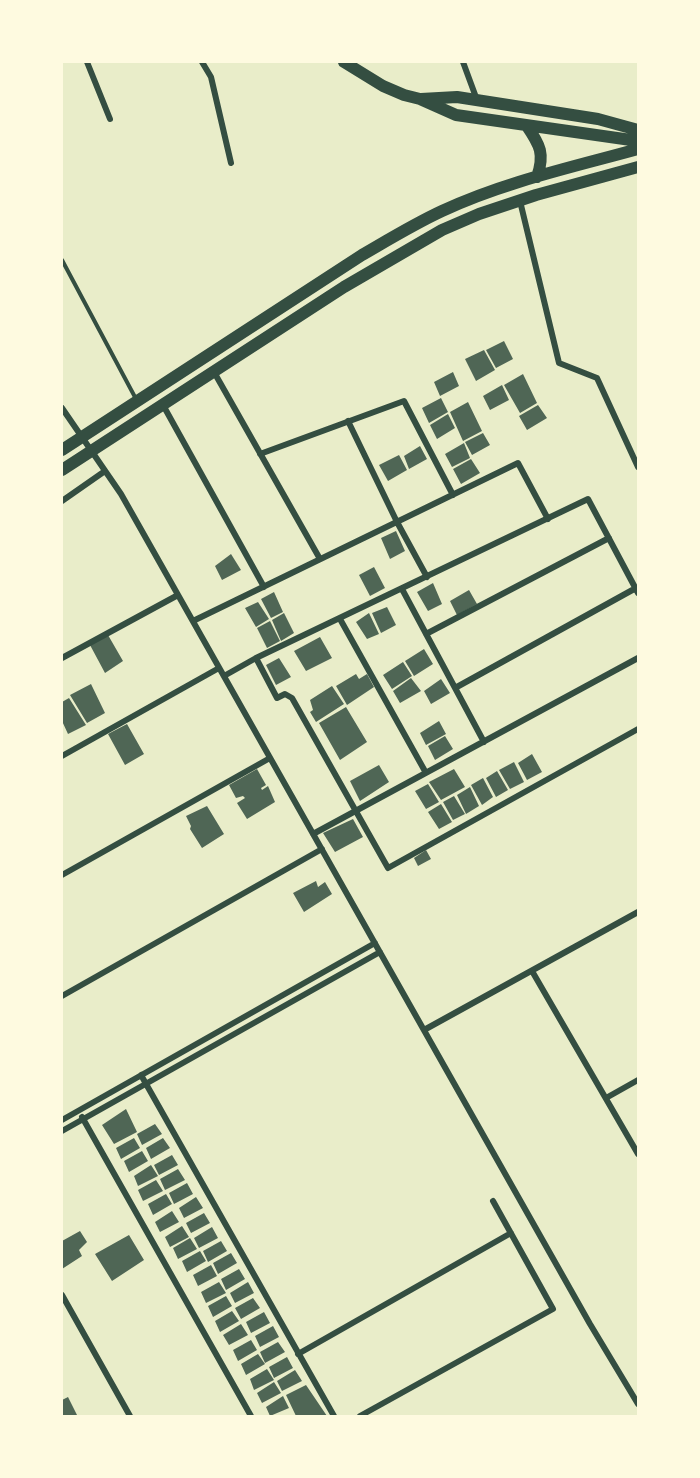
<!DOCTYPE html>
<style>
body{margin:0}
#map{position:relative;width:700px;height:1478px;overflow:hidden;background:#e9edc9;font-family:"Titillium Web",sans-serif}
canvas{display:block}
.frame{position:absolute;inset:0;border:63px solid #fefae0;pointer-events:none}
</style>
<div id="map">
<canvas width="700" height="1478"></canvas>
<div class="frame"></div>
</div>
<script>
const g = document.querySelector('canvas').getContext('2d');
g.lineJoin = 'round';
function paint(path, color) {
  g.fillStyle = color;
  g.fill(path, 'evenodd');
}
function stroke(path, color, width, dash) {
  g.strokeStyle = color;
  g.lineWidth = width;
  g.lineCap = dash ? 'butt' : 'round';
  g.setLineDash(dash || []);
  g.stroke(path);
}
const building = new Path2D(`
 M504,341L513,359L496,368L486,350Z
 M484,350L495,370L476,381L465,359Z
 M453,372L459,386L440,396L434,382Z
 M523,374L537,403L520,413L504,385Z
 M502,385L509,400L490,410L483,396Z
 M441,398L448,412L429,423L422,408Z
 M468,402L482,431L463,441L450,412Z
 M538,405L547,418L527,430L519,416Z
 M448,414L455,428L437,439L430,425Z
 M483,433L490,445L472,455L465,442Z
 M464,443L470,458L452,467L445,454Z
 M420,446L427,459L409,469L404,456Z
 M399,455L407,470L388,481L379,465Z
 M471,459L480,473L461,484L453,469Z
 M396,531L405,551L390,559L381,538Z
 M231,554L241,570L222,580L215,566Z
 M374,567L385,588L370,596L359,575Z
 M433,583L442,604L428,611L417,592Z
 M469,590L477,604L457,615L450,601Z
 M274,592L283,612L271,618L261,599Z
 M258,602L269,619L256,627L245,608Z
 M387,607L396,625L381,633L372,613Z
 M284,613L294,633L281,641L272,620Z
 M369,613L379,634L367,639L356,622Z
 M270,621L280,641L267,648L257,628Z
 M108,635L123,661L105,673L90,645Z
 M320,637L332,658L306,671L294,651Z
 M424,649L433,664L414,676L405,661Z
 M279,658L291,677L276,685L266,665Z
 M403,662L412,676L392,689L383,675Z
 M356,674L359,679L367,674L374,687L347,705L336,686Z
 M411,678L421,691L400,703L393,691Z
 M441,679L450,693L431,704L424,691Z
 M91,684L105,713L87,723L70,695Z
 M332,686L344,704L316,722L310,712L313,710L310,700Z
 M69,698L86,725L68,734L62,721V702Z
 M346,707L367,742L340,760L319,723Z
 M439,721L446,734L426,745L420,733Z
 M127,724L144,754L125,765L108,734Z
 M445,736L453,749L435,760L428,746Z
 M532,754L542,772L527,780L518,763Z
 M514,762L524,782L510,789L499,770Z
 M379,765L389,782L360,801L350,781Z
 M257,769L266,785L261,788L262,790L268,786L275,802L247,819L237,803L245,798L243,796L236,798L229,785Z
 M454,769L465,787L441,800L429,782Z
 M497,771L508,790L496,797L486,778Z
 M483,778L493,797L482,805L471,785Z
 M428,784L439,802L426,809L415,791Z
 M470,787L479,806L466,814L457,795Z
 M454,796L465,814L453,820L443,802Z
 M441,804L452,822L439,829L428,812Z
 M207,806L224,834L202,848L190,829L191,826L186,816Z
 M353,819L363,837L335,852L323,833Z
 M426,850L431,859L418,866L414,858Z
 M316,881L318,887L325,882L332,894L304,912L293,893Z
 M126,1109L137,1132L114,1144L102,1125Z
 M155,1124L162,1134L142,1145L137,1134Z
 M134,1138L140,1148L121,1159L116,1148Z
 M163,1138L170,1148L151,1159L146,1148Z
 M142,1151L148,1161L129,1172L124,1161Z
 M172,1155L178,1165L159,1175L154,1165Z
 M151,1165L158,1176L138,1186L134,1176Z
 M178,1169L185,1180L165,1190L160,1179Z
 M156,1180L163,1191L143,1201L138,1190Z
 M187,1183L193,1194L174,1204L169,1193Z
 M166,1194L172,1204L153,1215L148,1204Z
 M196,1197L203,1208L184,1218L179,1208Z
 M172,1211L179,1222L160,1232L155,1222Z
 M204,1213L210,1223L191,1233L186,1223Z
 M182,1226L189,1237L170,1247L165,1237Z
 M212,1227L218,1238L199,1248L194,1238Z
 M80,1231L87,1242L79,1250L82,1256L62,1269V1241Z
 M129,1235L144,1260L112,1281L95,1254Z
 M190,1238L197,1249L178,1259L173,1248Z
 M221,1241L227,1251L208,1262L203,1251Z
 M200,1251L206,1261L187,1272L182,1261Z
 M231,1253L237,1263L218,1274L213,1263Z
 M211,1265L217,1276L198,1286L193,1275Z
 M239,1269L245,1279L226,1290L221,1279Z
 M219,1282L226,1293L206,1303L201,1292Z
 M248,1282L254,1293L235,1303L230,1293Z
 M226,1296L232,1306L213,1317L208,1306Z
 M253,1298L260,1308L241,1319L235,1308Z
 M232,1311L239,1321L220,1332L215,1321Z
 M264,1312L270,1323L251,1333L246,1322Z
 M241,1324L248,1335L229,1345L223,1335Z
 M273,1326L279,1337L260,1347L255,1336Z
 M251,1340L257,1350L238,1361L233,1350Z
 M278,1342L285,1352L265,1363L260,1352Z
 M258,1354L265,1364L246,1375L241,1364Z
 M287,1357L293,1368L274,1378L269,1367Z
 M267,1369L274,1380L254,1390L250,1379Z
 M295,1370L302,1381L282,1391L277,1381Z
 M274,1382L281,1393L262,1403L257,1393Z
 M306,1385L327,1416H296L286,1395Z
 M283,1396L289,1408L270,1416L266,1407Z
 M68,1397L77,1415L62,1416V1400Z`);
const service = new Path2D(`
 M62,260L136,399`);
const minor = new Path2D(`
 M87,62L110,119
 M202,62L211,77L231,163
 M463,62L477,100
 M520,201L559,363L597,378L638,467
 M214,372L320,559
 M163,405L264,587
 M62,408L121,494L590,1324L638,1404
 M348,421L397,522L427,577
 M260,454L404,401L453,495
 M62,501L105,471
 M402,589L484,742
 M340,619L426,773
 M193,621L518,463L548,519
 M426,634L609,538
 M62,658L178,595
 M256,658L277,698L285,694L292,698L388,868L638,729
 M224,676L256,658L588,499L638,593
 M455,688L636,588
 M62,756L219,668
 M313,834L638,658
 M62,875L270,758
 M532,971L638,1154
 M62,996L322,849
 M424,1030L638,912
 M141,1075L334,1416
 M606,1098L638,1080
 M82,1117L251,1416
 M62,1120L375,943
 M62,1131L380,952
 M62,1295L130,1416
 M298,1354L511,1233
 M360,1416L553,1309L493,1201`);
const trunk = new Path2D(`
 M344,62L383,86L404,95L420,99L456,115L638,141
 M421,99L457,97L598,119L638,130
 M527,126C540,145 545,154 537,177
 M62,450L362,255C388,240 414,224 442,211C504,182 573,167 638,149
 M62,470L344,287L442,230L479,214L536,195L638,167`);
paint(building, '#4f6655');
stroke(service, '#344e41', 4);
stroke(minor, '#344e41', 6);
stroke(trunk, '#344e41', 12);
</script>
